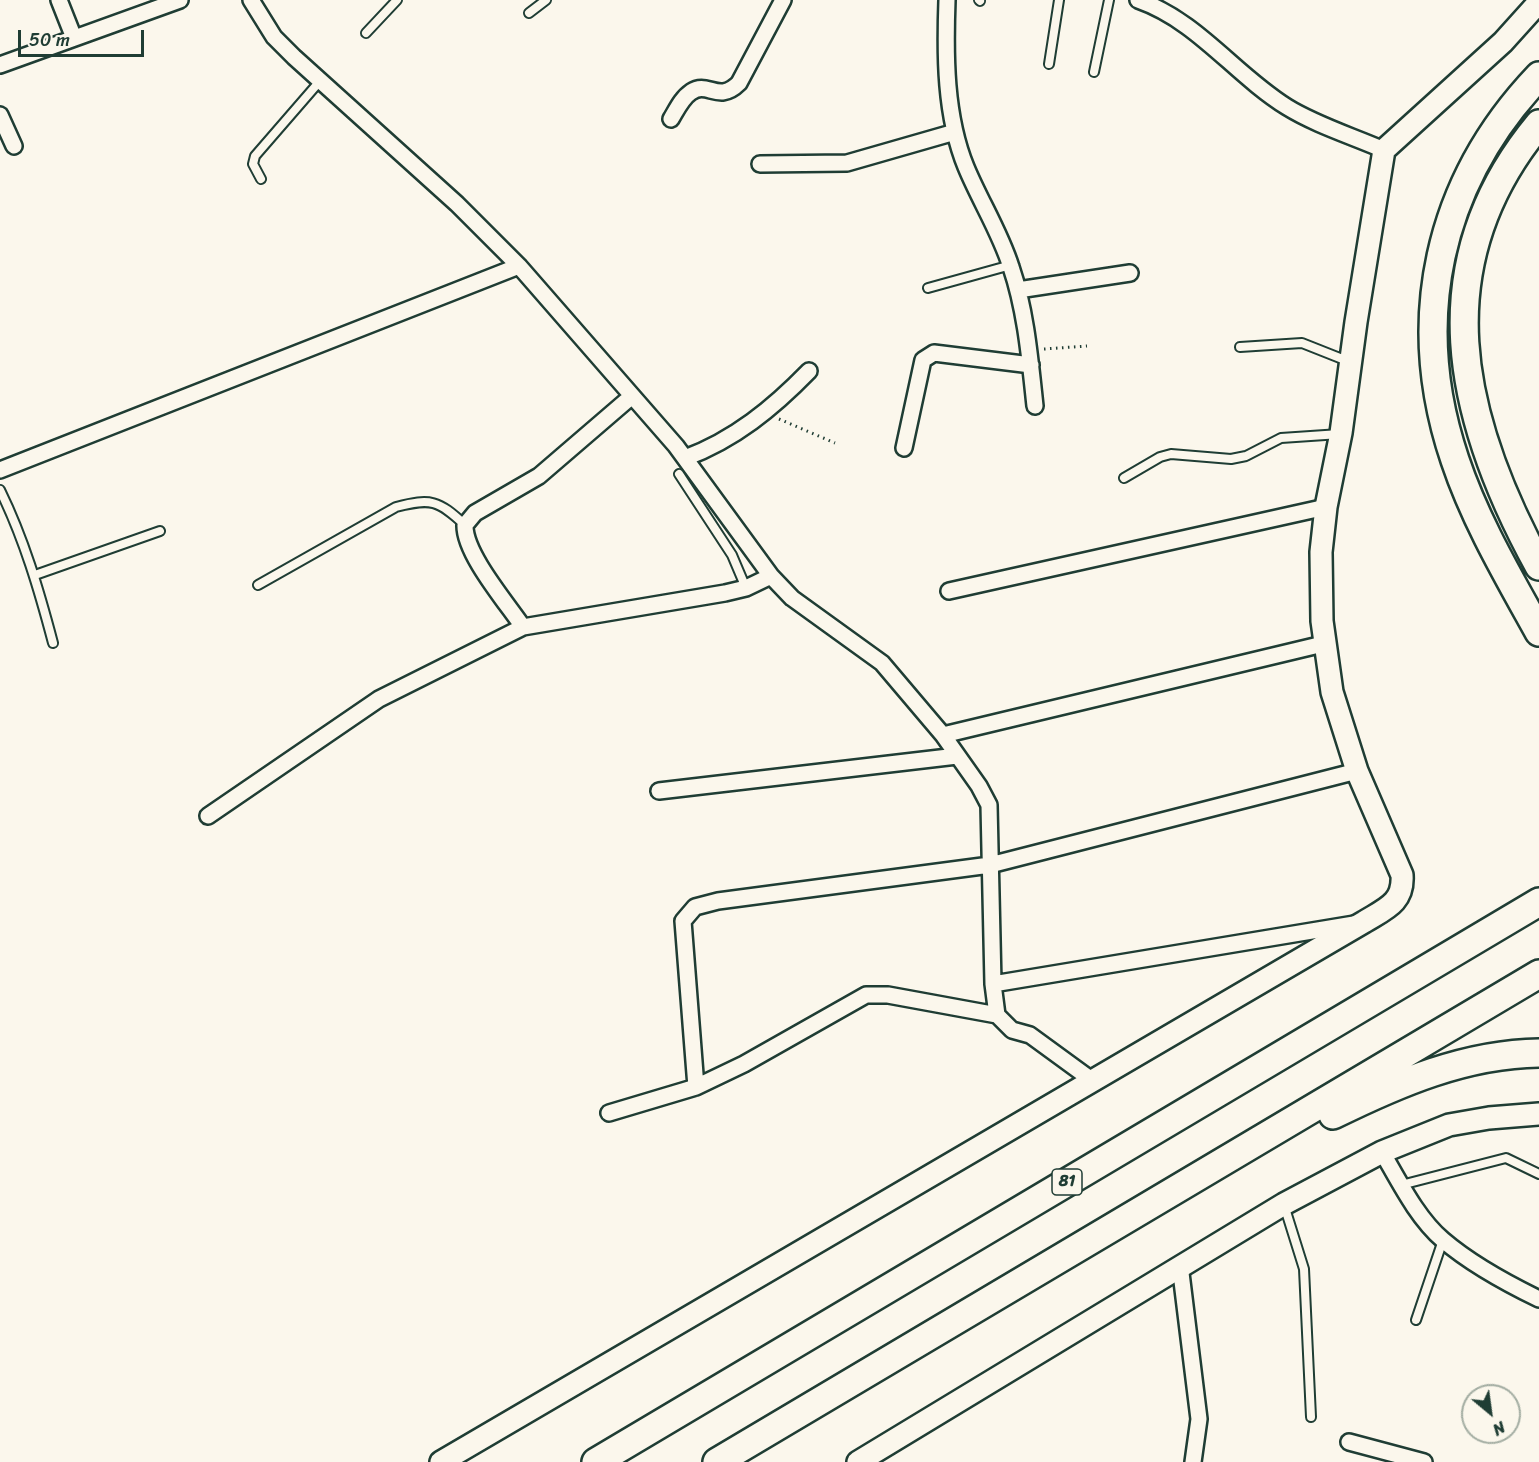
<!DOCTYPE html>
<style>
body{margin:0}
#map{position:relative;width:1539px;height:1462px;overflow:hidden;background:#fbf7ec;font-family:Sriracha,sans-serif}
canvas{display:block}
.north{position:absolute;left:1461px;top:1384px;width:60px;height:60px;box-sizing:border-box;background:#fbf7ec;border:2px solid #a3ada2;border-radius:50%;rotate:151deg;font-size:16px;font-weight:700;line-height:24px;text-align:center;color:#1f3d34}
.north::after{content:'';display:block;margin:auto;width:21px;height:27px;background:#1f3d34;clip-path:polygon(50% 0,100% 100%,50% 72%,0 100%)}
.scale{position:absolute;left:18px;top:30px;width:126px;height:27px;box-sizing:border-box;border:3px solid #1f3d34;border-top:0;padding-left:8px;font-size:18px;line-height:21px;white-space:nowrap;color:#1f3d34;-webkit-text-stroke:4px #fbf7ec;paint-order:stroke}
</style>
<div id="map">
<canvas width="1539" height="1462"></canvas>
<div class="north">N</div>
<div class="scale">50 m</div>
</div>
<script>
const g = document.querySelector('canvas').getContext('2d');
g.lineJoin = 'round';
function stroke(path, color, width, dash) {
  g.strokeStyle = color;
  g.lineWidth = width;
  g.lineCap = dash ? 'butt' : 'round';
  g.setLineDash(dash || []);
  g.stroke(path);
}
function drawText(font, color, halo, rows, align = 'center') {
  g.font = font + ' Sriracha,sans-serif';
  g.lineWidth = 5;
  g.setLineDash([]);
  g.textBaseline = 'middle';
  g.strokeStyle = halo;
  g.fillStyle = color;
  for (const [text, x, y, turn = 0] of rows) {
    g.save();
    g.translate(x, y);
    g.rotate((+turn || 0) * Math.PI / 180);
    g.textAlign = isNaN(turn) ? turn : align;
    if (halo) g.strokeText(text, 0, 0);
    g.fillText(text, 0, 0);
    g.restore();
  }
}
const path = new Path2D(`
 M1044,349L1087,346
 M779,419L835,443`);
const lane = new Path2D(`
 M979,0L980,1
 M529,13L546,0
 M366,33L397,0
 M1049,64L1059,0
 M1094,72L1109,0
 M261,179L253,164L255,156L320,81
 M928,288L1011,265
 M1240,347L1302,343L1350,362
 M679,474L732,555L746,588
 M1124,478L1160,457L1171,454L1231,459L1246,456L1281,438L1340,434
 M0,490C24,539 39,590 53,643
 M35,575L160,531
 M258,585L396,507C431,498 438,500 465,525
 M1401,1185L1506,1158L1539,1174
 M1284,1205L1304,1269L1311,1417
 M1416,1320L1443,1240`);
const street = new Path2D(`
 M59,0L74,38
 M251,0L274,37L294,57L457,204L519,266L676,446L771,576L792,598L882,663L943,735L979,786L989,805L993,984L997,1015L1012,1030L1030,1035L1093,1081
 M947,0C945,55 945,116 966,167C980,201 1000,232 1011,267C1026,311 1030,360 1035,406
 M1138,0C1198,21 1234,74 1287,107C1316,125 1352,136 1384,150
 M0,65L180,0
 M0,115L14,146
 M671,119C677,109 682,98 691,92C708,80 718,104 739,83L783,0
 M760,164L847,163L955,132
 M1018,290L1130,273
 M904,448L923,360L934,353L1031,365
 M685,458C734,440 773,408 809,371
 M0,470L519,266
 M949,591L1326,507
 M523,627C506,602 464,553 465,525L475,513L539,476L632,396
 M943,735L1323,644
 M659,791L957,756
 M208,816L379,699L523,627L725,593L746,588L771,576
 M993,984L1354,924
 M997,1015L888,995H866L744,1064L696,1087L683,921L695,907L718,901L990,865L1357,771
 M609,1113L696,1087
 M1382,1152C1399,1181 1417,1218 1443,1240C1471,1264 1506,1283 1539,1299
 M1180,1265L1199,1419L1193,1462
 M1349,1442L1424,1462`);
const secondary = new Path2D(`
 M441,1462L1364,922C1385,909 1404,903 1402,875L1357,771L1332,692L1322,621L1321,552L1326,507L1341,433L1356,322L1384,150L1503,42L1539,2
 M858,1462L1284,1204L1382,1152L1449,1125L1489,1118L1539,1114`);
const highway = new Path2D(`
 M1539,76C1437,183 1408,321 1455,460C1475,520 1508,576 1539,632
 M1539,124C1422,265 1458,418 1539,566
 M1333,1115C1398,1083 1465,1054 1539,1053
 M596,1462L1539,902
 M717,1462L1539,974`);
const shields = [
 [1067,1182,30]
];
const shieldNames = [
 ["81",1067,1182]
];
stroke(lane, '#1f3d34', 12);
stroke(street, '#1f3d34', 20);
stroke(secondary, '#1f3d34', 26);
stroke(highway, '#1f3d34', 32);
stroke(path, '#1f3d34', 3, [1.5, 4.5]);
stroke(lane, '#fbf7ec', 8);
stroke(street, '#fbf7ec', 15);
stroke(secondary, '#fbf7ec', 21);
stroke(highway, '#fbf7ec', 27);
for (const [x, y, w] of shields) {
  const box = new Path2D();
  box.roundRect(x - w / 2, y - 13, w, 26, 4.5);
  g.fillStyle = '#fbf7ec';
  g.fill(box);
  stroke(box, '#1f3d34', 1.5);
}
drawText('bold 16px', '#1f3d34', null, shieldNames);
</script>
